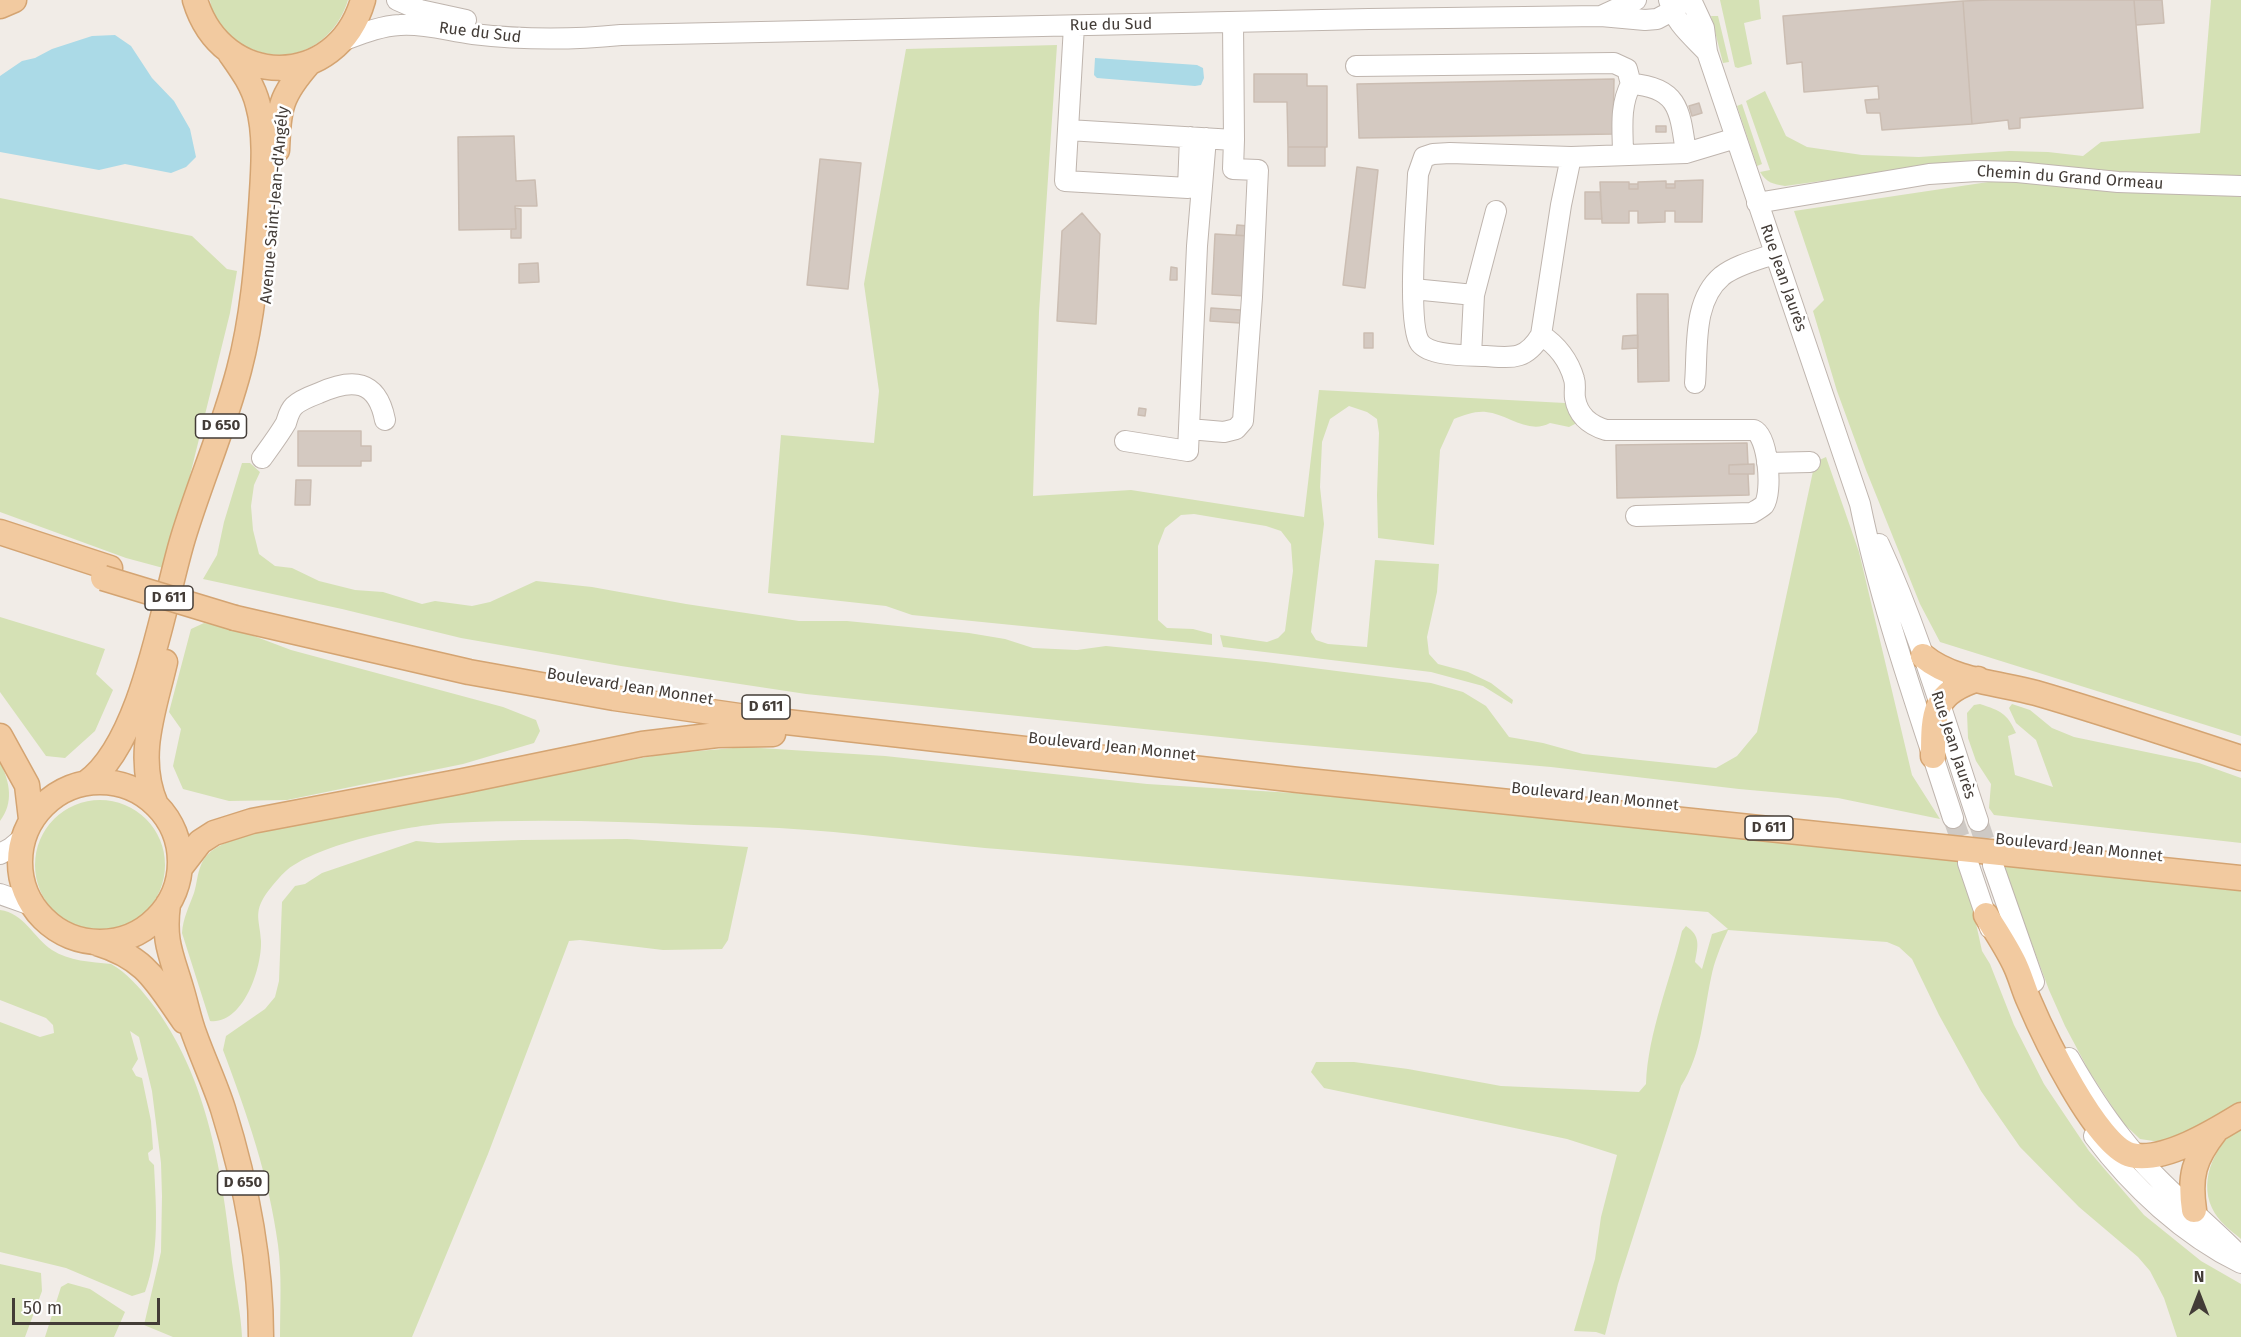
<!DOCTYPE html>
<meta charset="utf-8">
<style>
body{margin:0}
#map{position:relative;width:2241px;height:1337px;overflow:hidden;background:#f1ece7;font-family:"Fira Sans",sans-serif}
canvas{display:block}
.north{position:absolute;left:2169px;top:1265px;width:60px;height:60px;-webkit-text-stroke:4px #fff;paint-order:stroke;rotate:0deg;font-size:16px;font-weight:700;line-height:24px;text-align:center;color:#433c37}
.north::after{content:'';display:block;margin:auto;width:21px;height:27px;background:#433c37;clip-path:polygon(50% 0,100% 100%,50% 72%,0 100%)}
.scale{position:absolute;left:12px;top:1298px;width:148px;height:27px;box-sizing:border-box;border:3px solid #433c37;border-top:0;padding-left:8px;font-size:18px;line-height:21px;white-space:nowrap;color:#433c37;-webkit-text-stroke:4px #fff;paint-order:stroke}
</style>
<div id="map">
<canvas width="2241" height="1337"></canvas>
<div class="north">N</div>
<div class="scale">50 m</div>
</div>
<script>
const g = document.querySelector('canvas').getContext('2d');
g.lineJoin = 'round';
function paint(path, color) {
  g.fillStyle = color;
  g.fill(path, 'evenodd');
}
function stroke(path, color, width, dash) {
  g.strokeStyle = color;
  g.lineWidth = width;
  g.lineCap = dash ? 'butt' : 'round';
  g.setLineDash(dash || []);
  g.stroke(path);
}
function drawText(font, color, halo, rows, align = 'center') {
  g.font = font + ' "Fira Sans",sans-serif';
  g.lineWidth = 5;
  g.setLineDash([]);
  g.textBaseline = 'middle';
  g.strokeStyle = halo;
  g.fillStyle = color;
  for (const [text, x, y, turn = 0] of rows) {
    g.save();
    g.translate(x, y);
    g.rotate((+turn || 0) * Math.PI / 180);
    g.textAlign = isNaN(turn) ? turn : align;
    if (halo) g.strokeText(text, 0, 0);
    g.fillText(text, 0, 0);
    g.restore();
  }
}
const green = new Path2D(`
 M210,0H348C335,43 292,68 249,48C235,42 222,32 215,18C212,13 211,6 210,0Z
 M1720,0H1759L1761,19L1744,23L1752,64L1738,68L1735,67Z
 M2211,0H2241V736L1940,642L1920,604L1866,470L1837,391L1813,311L1824,300L1794,211L1995,181L2195,193L1923,167L1785,186C1773,184 1767,183 1760,172L1770,170L1746,101L1765,91L1786,136L1807,147L1862,155L1919,157L2009,151L2048,152L2083,156L2101,142L2200,133Z
 M1711,16H1718L1729,62L1723,63Z
 M1057,45L1039,312L1033,496L1131,490L1304,517L1319,390L1565,403L1577,423L1569,427L1550,423C1528,435 1508,414 1486,412C1475,411 1465,415 1454,419L1440,450L1434,545L1378,538L1377,495L1379,433L1377,419L1367,412L1349,406L1330,419L1322,442L1320,487L1324,524L1311,632L1316,640L1328,644L1367,647L1375,560L1439,564L1437,592L1427,637L1429,654L1438,664L1468,672L1491,683L1513,700L1512,704L1483,686L1431,672L1223,647L1220,635L1267,642L1278,638L1285,631L1293,571L1291,544L1281,531L1266,526L1194,514L1181,515L1165,528L1158,546V620L1167,628L1193,629L1212,634V645L912,615L886,606L768,593L781,435L874,443L879,391L864,284L906,49Z
 M1742,104L1762,164L1757,166L1737,106Z
 M0,198L192,236L227,269L237,271L230,313L167,569L126,558L0,512Z
 M1826,457L1859,552L1912,775L1940,819L1838,798L1739,789L1551,767L1269,742L806,694L621,666L461,638L342,609L203,579L217,555L224,522L242,463H250L260,472L254,485L251,506L253,530L259,554L275,566L292,568L319,581L355,590L383,592L422,604L435,601L472,606L490,602L536,581L592,587L686,604L799,621H847L969,633L1005,639L1033,648L1077,650L1106,646L1266,662L1431,683L1463,692L1486,706L1509,737L1543,743L1583,754L1716,768L1737,756L1757,732L1815,462Z
 M0,617L105,649L96,674L113,690L95,731L65,758L46,756L0,692Z
 M204,623L230,627L291,650L503,707L536,720L540,731L534,743L463,764L287,800L229,801L183,789L173,766L181,729L169,712L191,629Z
 M1980,704C2001,711 2007,713 2016,733L2008,736L2015,775L2053,787L2036,740L2016,723L2009,708L2012,704L2030,710L2052,728L2074,737L2199,763L2241,778V843L1994,815L1989,808L1991,784L1976,761L1968,738L1967,713L1974,705Z
 M745,747L885,756L1147,784L1326,795L1958,859L1972,905L1982,951L1990,964L2014,1025L2044,1084L2089,1151L2144,1215L2201,1261L2241,1284V1337H2177L2164,1298L2150,1271L2138,1257L2079,1207L2020,1147L1981,1091L1939,1015L1912,959L1899,947L1887,942L1728,930C1721,945 1714,962 1711,978C1703,1015 1702,1054 1681,1086L1618,1284L1605,1335L1596,1332L1574,1331L1595,1259L1601,1217L1617,1155L1567,1139L1324,1088L1311,1072L1316,1062H1354L1408,1069L1501,1086L1639,1092L1646,1084C1648,1032 1670,982 1682,931L1686,926C1701,936 1698,946 1695,962L1702,969L1712,934L1728,929L1708,912C1475,893 1243,870 1010,850C943,845 876,835 808,830C770,827 732,826 694,825C613,821 531,819 450,823C409,825 319,844 287,870C280,876 271,887 266,894C253,913 260,921 261,941C262,968 243,1025 210,1021L182,933C183,918 189,907 194,893C197,884 197,874 201,865C210,843 239,839 260,831L663,754Z
 M0,762C10,782 14,803 0,821Z
 M35 865a65 65 0 1 1 130 0a65 65 0 1 1-130 0Z
 M627,839L748,847L728,940L722,949L663,950L580,940L569,941L488,1154L412,1337H280C280,1306 282,1275 278,1245C269,1177 247,1114 223,1050L226,1036L265,1009L275,997L279,981L282,902L295,886L305,884L322,873L416,841L438,843L522,840Z
 M2002,864L2241,890V1103L2178,1137L2160,1142L2140,1139L2123,1123L2089,1071L2065,1026L2049,990Z
 M0,910C24,913 33,937 52,950C69,961 91,962 111,964C127,973 139,987 150,1001C209,1076 223,1178 233,1269C236,1292 241,1314 242,1337H173L144,1325L161,1252L162,1196L161,1163L152,1091L139,1037L130,1031L138,1059L132,1069L136,1076L142,1078L151,1121L153,1149L148,1153L149,1160L154,1165C156,1208 160,1251 145,1292L132,1296L66,1268L0,1252V1022L40,1037L54,1033L53,1025L46,1018L0,1000Z
 M2241,1125V1239C2230,1230 2218,1221 2212,1208C2198,1178 2217,1143 2241,1125Z
 M0,1264L41,1273L42,1291L25,1337H0Z
 M68,1283L90,1289L125,1312L114,1337H45L61,1287Z`);
const water = new Path2D(`
 M115,35L131,46L152,78L174,101L190,129L196,157L186,167L171,173L125,164L99,170L0,152V76L22,61L35,58L52,49L92,36Z
 M1095,58L1197,65L1203,68L1204,78L1201,85L1195,86L1097,78L1094,75Z`);
const building = new Path2D(`
 M1989,0H2134L2143,108L2020,118V128L2009,129L2008,120L1972,124L1963,1Z
 M2134,0H2162L2164,23L2136,25Z
 M1963,1L1972,124L1882,130L1880,113H1867L1865,100L1879,99L1878,86L1804,92L1802,62L1787,64L1783,16Z
 M1254,74H1307V86H1327V147H1288L1287,102H1254Z
 M1614,79L1613,134L1359,138L1357,84Z
 M1699,103L1702,113L1692,116L1689,106Z
 M1656,126H1666V132H1656Z
 M514,136L516,181L535,180L537,206H515L516,229L459,230L458,137Z
 M1288,147H1325V166H1288Z
 M820,159L861,163L848,289L807,285Z
 M1357,167L1378,170L1365,288L1343,285Z
 M1703,180L1702,222H1675V211H1665V222L1638,223V211H1629V223H1602L1600,182H1629V189H1638V182L1666,181V188H1675V181Z
 M1629,184H1638V189H1629Z
 M1666,184H1675V188H1666Z
 M1585,192H1600L1602,219H1585Z
 M515,208L521,209V238H511V229H516Z
 M1082,213L1100,234L1096,324L1057,321L1062,231Z
 M1237,225L1249,226L1248,236L1236,235Z
 M1215,234L1249,236L1246,296L1212,294Z
 M538,263L539,282L519,283V264Z
 M1171,267L1177,268V280H1170Z
 M1637,294H1668L1669,381L1638,382Z
 M1211,308L1241,310L1240,323L1210,321Z
 M1364,333H1373V348H1364Z
 M1638,335V348L1622,349L1623,336Z
 M1139,408L1146,409L1145,416L1138,415Z
 M298,431H361V446H371V461H361V466H298Z
 M1747,443L1748,464L1729,465V474H1748L1749,495L1617,498L1616,445Z
 M1754,464V474H1729V465Z
 M296,480H311L310,505H295Z`);
const minorTunnel = new Path2D(`
 M1953,818L1968,861
 M1978,821L1993,865`);
const minor = new Path2D(`
 M397,0L420,10L466,20
 M1669,0C1675,23 1691,35 1707,52
 M1691,0L1704,28L1707,52L1860,504C1882,611 1920,715 1953,818
 M1601,16L1636,0
 M1074,26L1065,181L1188,188L1190,137
 M342,41C361,34 380,26 400,25C424,23 449,31 473,34C523,40 571,40 621,35L1369,19L1601,16L1645,20L1657,19L1672,11L1685,0
 M1356,66L1614,63L1627,69L1631,84
 M1068,130L1234,140L1233,22
 M1623,155C1623,131 1619,107 1631,84C1679,87 1680,111 1686,153
 M1571,157L1561,205L1541,335C1557,345 1569,361 1574,379C1576,385 1574,392 1575,398C1578,416 1590,425 1606,430H1754C1768,436 1773,492 1764,505C1761,508 1755,511 1752,513L1636,516
 M1757,203L1929,174L1977,171L2017,172L2118,182L2241,186
 M1413,289L1474,295L1471,355
 M1474,295L1496,211
 M1541,335C1526,360 1513,358 1486,356C1469,355 1431,357 1420,343C1406,323 1417,204 1418,174L1424,157L1433,154L1450,153L1571,157L1686,153L1736,138
 M1695,383C1698,349 1692,301 1722,276C1736,265 1757,260 1774,254
 M1189,429L1224,432L1236,429L1243,421L1252,297L1258,170L1233,169L1234,140
 M1125,441L1188,451L1197,246L1206,138
 M262,458C270,447 279,435 286,423C288,417 289,411 294,406C300,400 311,396 319,393C352,378 377,379 385,420
 M1767,463L1810,462
 M1879,544C1920,633 1947,728 1978,821
 M0,854L11,848L23,838
 M1968,863L1990,928
 M1993,865L2034,982
 M0,894L31,905
 M2069,1058C2085,1086 2102,1113 2122,1138C2156,1182 2200,1216 2239,1255
 M2094,1136C2132,1187 2184,1235 2241,1263`);
const major = new Path2D(`
 M195,0C222,90 337,91 363,0
 M0,6L14,0
 M277,150C279,107 280,96 309,63
 M0,532L110,568
 M235,618L469,672L614,698L760,719L1298,780L2241,878
 M1923,656C1953,681 1999,683 2036,693C2105,713 2173,736 2241,758
 M0,736L27,785L31,819
 M1933,756C1933,713 1933,693 1978,679
 M20 862a80 80 0 1 1 160 0a80 80 0 1 1-160 0Z
 M86,783C143,743 163,604 183,538C200,482 224,427 239,370C253,317 257,263 261,208C263,175 267,137 258,105C253,85 242,70 230,53
 M156,805C135,757 154,710 165,662
 M180,868L200,842L214,833L252,821L463,781L642,744L717,735L773,734
 M168,904C163,941 171,954 181,988C186,1004 189,1021 195,1036C204,1061 215,1084 223,1109C246,1183 261,1259 261,1337
 M1986,915C1996,932 2008,949 2016,967C2021,978 2024,990 2029,1001C2043,1034 2097,1147 2131,1155C2163,1163 2215,1131 2241,1115
 M97,943C146,958 156,981 184,1021
 M2194,1210C2189,1176 2194,1159 2215,1132`);
const majorBridge = new Path2D(`
 M103,578L235,618`);
const shields = [
 [221,426,51],
 [169,598,48],
 [766,707,48],
 [1769,828,48],
 [243,1183,51]
];
const shieldNames = [
 ["D 650",221,426],
 ["D 611",169,598],
 ["D 611",766,707],
 ["D 611",1769,828],
 ["D 650",243,1183]
];
const streetNames = [
 ["Rue du Sud",1111,25,-1],
 ["Rue du Sud",480,33,7],
 ["Chemin du Grand Ormeau",2070,178,4],
 ["Avenue Saint-Jean-d'Angély",275,205,-85],
 ["Rue Jean Jaurès",1783,278,71],
 ["Boulevard Jean Monnet",630,687,9],
 ["Rue Jean Jaurès",1953,745,72],
 ["Boulevard Jean Monnet",1112,747,6],
 ["Boulevard Jean Monnet",1595,797,6],
 ["Boulevard Jean Monnet",2079,848,6]
];
paint(green, '#d5e1b5');
paint(water, '#abdae7');
paint(building, '#d4c9c1');
stroke(building, '#cbbdb2', 1.5);
stroke(minorTunnel, '#cec9c4', 20, [20, 10]);
stroke(minor, '#bfb5ae', 22);
stroke(major, '#d4a472', 27);
stroke(minor, '#fff', 20);
stroke(major, '#f2caa0', 24);
stroke(majorBridge, '#d4a472', 27, []);
stroke(majorBridge, '#f2caa0', 24);
for (const [x, y, w] of shields) {
  const box = new Path2D();
  box.roundRect(x - w / 2, y - 12, w, 24, 4.5);
  g.fillStyle = '#fff';
  g.fill(box);
  stroke(box, '#433c37', 1.5);
}
drawText('bold 15px', '#433c37', null, shieldNames);
drawText('16px', '#433c37', '#fff', streetNames);
</script>
